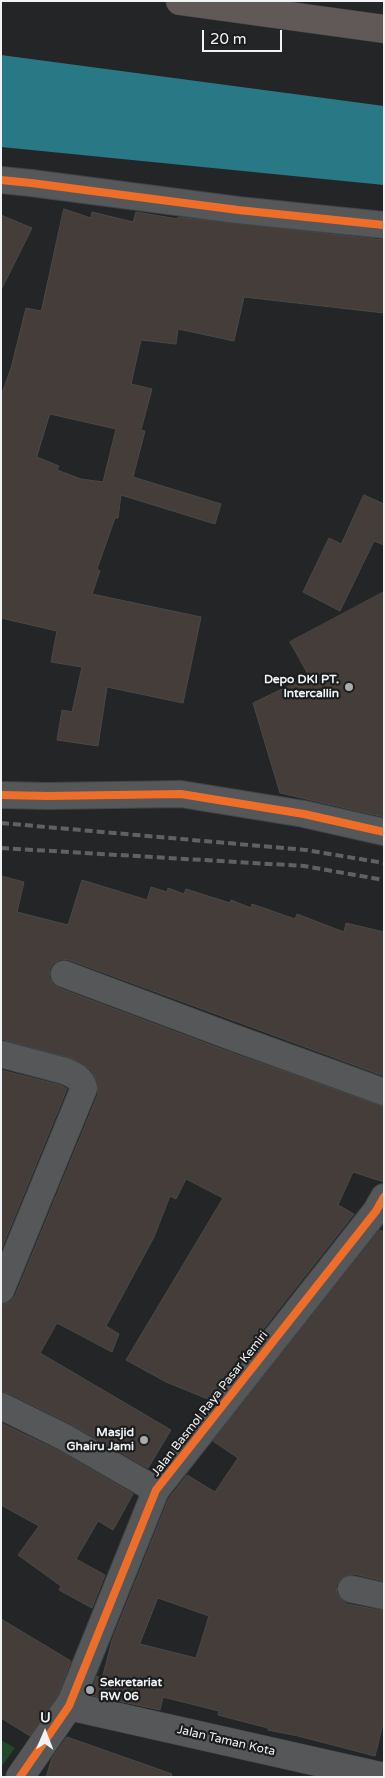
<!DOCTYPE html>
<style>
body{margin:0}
#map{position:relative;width:385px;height:1778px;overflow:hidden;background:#242526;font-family:"Varela Round",sans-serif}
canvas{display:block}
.frame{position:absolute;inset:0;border:2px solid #f1f2f4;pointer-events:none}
.north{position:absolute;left:20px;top:1708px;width:50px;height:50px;-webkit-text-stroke:4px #1a1c1e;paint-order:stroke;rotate:1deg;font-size:14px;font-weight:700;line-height:20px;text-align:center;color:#f1f2f4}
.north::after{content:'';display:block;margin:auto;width:18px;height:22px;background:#f1f2f4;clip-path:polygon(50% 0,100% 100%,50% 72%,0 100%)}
.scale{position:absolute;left:202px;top:30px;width:80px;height:22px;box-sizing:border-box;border:2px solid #f1f2f4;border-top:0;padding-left:6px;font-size:15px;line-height:18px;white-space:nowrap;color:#f1f2f4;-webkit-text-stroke:4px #1a1c1e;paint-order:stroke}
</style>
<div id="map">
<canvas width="385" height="1778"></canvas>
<div class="frame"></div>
<div class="north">U</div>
<div class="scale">20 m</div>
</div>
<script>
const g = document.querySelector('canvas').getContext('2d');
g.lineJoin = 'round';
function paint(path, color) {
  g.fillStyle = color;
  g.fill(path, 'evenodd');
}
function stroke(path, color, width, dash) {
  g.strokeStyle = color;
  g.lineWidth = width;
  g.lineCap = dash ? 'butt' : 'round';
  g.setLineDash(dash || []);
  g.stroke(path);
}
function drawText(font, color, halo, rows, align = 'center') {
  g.font = font + ' "Varela Round",sans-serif';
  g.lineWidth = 4.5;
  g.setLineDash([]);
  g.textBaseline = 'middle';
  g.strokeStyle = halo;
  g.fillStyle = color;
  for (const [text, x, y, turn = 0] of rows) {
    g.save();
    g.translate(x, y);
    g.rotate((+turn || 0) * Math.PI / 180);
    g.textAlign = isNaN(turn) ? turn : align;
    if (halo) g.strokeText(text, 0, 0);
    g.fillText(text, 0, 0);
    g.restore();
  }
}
const green = new Path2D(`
 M1,1740L15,1748L1,1767Z`);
const water = new Path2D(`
 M1,55L384,106V185L1,147Z`);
const building = new Path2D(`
 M64,209L91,218L92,212L133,222L136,212L178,219V217L384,240V313L244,297L234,341L178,329L176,344L141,340L131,384L152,389L141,430L145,431L133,477L221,504L215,524L121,495L118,518H115L97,569L100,571L92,594L201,617L183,703L107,687L98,746L57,740L62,710L72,712L82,667L51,662L57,631L1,618V396L11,368L26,308L41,311ZM50,414L116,429L103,482L81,479L57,470L59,466L37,457Z
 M1,215L32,228L1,290Z
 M364,495L384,504V545L374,541L340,611L303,592L329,538L341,544Z
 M384,592V817L280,793L253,703L309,676L290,642Z
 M1,876L24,882L17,912L68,925L82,880L147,900L151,887L167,892L168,888L184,894L186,889L230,903L231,900L251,908L252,904L295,919L297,914L344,932L346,923L384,932V1076L69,960L61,959L54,963L50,968L49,977L53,984L59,988L227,1051L384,1107V1182L353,1172L338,1205L354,1214L208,1399L166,1382L126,1360L223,1198L186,1179L176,1199L170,1196L154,1237L106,1326L119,1334L112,1352L57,1323L40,1353L171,1430L148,1468L71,1424L8,1393L1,1391V1305L10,1302L15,1296L98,1094V1083L91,1070L74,1059L1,1039Z
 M1,1070L60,1085L67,1089L1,1250Z
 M380,1230L384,1232V1581L354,1574L347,1575L340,1579L336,1586L337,1594L341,1600L347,1604L384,1611V1720L375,1756L298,1736L268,1730V1728L218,1715L219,1711L163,1697L160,1710L90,1695L97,1676L102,1679L112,1640L169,1498L187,1475L215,1492L238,1458L213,1441ZM158,1598L209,1616L196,1658L140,1644Z
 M1,1423L57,1450L133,1494L113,1530L98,1521L76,1559L105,1575L92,1608L59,1590L61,1586L18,1555L39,1526L1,1505Z
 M1,1619L71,1661L57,1697L30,1736L1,1718Z
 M67,1737L172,1774L171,1777H46L52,1758Z`);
const minor = new Path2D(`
 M1,180L31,183L238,210L384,225
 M1,795L48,796L181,794L304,814L384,832
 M64,974L232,1037L384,1092
 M1,1054L65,1071C74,1075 81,1078 84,1088L1,1290
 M1,1406L64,1437L156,1490
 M351,1589L384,1596
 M69,1706L156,1490L376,1211L384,1197`);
const tertiary = new Path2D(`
 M20,1777L69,1706L384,1777`);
const trunk = new Path2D(`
 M180,1L384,29`);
const rail = new Path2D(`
 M1,823L306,850L384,863
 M1,848L304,866L384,880`);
const cycleway = new Path2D(`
 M1,180L31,183L238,210L384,225
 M1,795L48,796L181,794L304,814L384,832
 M20,1777L69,1706L156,1490L376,1211L384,1197`);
const markers = [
 [349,687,5,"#a9aaac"],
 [144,1440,5,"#a9aaac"],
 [90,1690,5,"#a9aaac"]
];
const poiNames = [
 ["Depo DKI PT.",339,680],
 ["Intercallin",339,694],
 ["Masjid",134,1433],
 ["Ghairu Jami",134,1447],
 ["Sekretariat",100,1683,"left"],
 ["RW 06",100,1697,"left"]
];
const streetNames = [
 ["Jalan Basmol Raya Pasar Kemiri",210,1404,-52],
 ["Jalan Taman Kota",226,1741,13]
];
paint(green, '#214a2c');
paint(water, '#287885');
paint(building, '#453d39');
stroke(building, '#494949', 1);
stroke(minor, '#434445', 28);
stroke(tertiary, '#434445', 29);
stroke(trunk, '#434445', 29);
stroke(minor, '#565758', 26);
stroke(tertiary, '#565758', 28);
stroke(trunk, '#605958', 28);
stroke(rail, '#606162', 4, [8, 4]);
stroke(cycleway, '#ee6e29', 8);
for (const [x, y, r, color] of markers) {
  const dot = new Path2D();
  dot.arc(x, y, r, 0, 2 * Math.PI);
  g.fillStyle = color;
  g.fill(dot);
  stroke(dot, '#1a1c1e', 2);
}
drawText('bold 12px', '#f1f2f4', '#1a1c1e', poiNames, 'right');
drawText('12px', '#f1f2f4', '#1a1c1e', streetNames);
</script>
